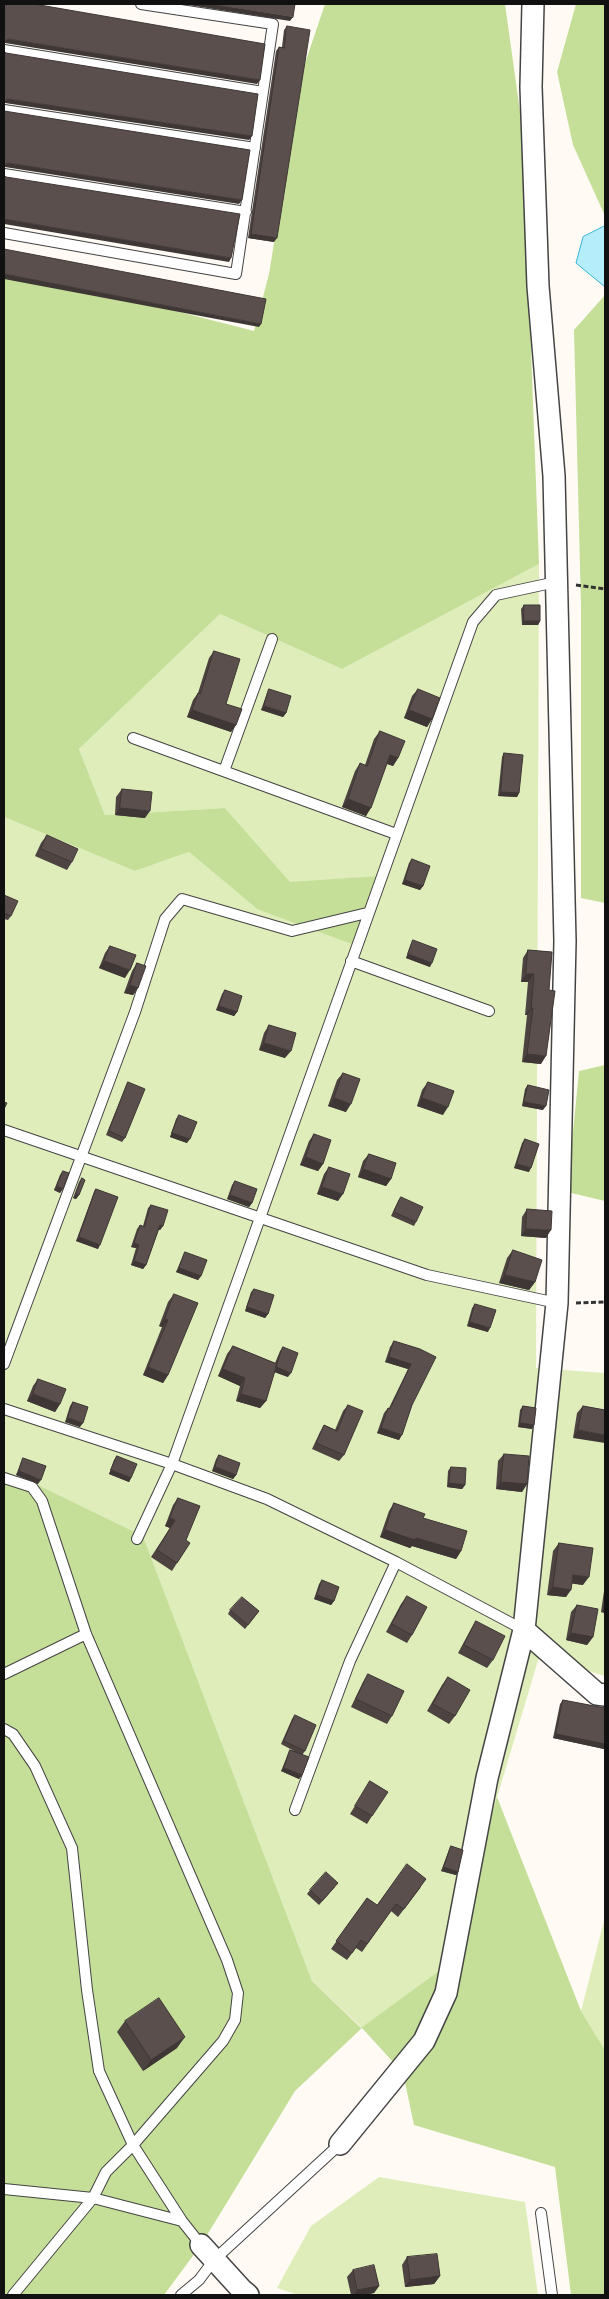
<!DOCTYPE html>
<style>
body{margin:0}
#map{position:relative;width:609px;height:2299px;overflow:hidden;background:#fffbf4;font-family:"Roboto Serif",serif}
canvas{display:block}
.frame{position:absolute;inset:0;border:5px solid #111;pointer-events:none}
</style>
<div id="map">
<canvas width="609" height="2299"></canvas>
<div class="frame"></div>
</div>
<script>
const g = document.querySelector('canvas').getContext('2d');
g.lineJoin = 'round';
function paint(path, color) {
  g.fillStyle = color;
  g.fill(path, 'evenodd');
}
function stroke(path, color, width, dash) {
  g.strokeStyle = color;
  g.lineWidth = width;
  g.lineCap = dash ? 'butt' : 'round';
  g.setLineDash(dash || []);
  g.stroke(path);
}
const green = new Path2D(`
 M539,564L536,1368L605,1373V1676L539,1657L447,1965L362,2028L312,1981L143,1536L38,1485L4,1471V817L135,871L189,852L257,909L378,876L290,883L225,808L105,815L79,749L220,614L342,669Z
 M605,1917V2050L581,2011Z
 M379,2177L525,2202L538,2295H298L277,2288L311,2226Z`);
const forest = new Path2D(`
 M325,4H505L523,133L539,564L342,669L220,614L79,749L105,815L225,808L290,882L378,876L352,944L257,909L189,852L135,871L4,817V267L254,331L269,274L301,75Z
 M576,4H605V216L573,145L557,72Z
 M605,295V903L581,898V607L574,330Z
 M605,1065V1201L567,1192L579,1071Z
 M4,1471L38,1485L143,1536L312,1981L361,2028L447,1965L497,1797L581,2011L605,2050V2295H571L555,2167L414,2125L403,2073L362,2028L295,2091L201,2245L164,2295H4Z`);
const water = new Path2D(`
 M605,226V287L576,263L583,237Z`);
const path = new Path2D(`
 M576,585L605,589
 M576,1303L605,1302`);
const service = new Path2D(`
 M4,50L263,92
 M4,110L255,148
 M4,174L246,212
 M4,233L236,274L273,24L141,4
 M133,738L396,834
 M224,771L272,639
 M351,961L489,1011
 M4,1130L427,1275L557,1303
 M4,1364L135,1012L165,919L182,899L292,931L367,913
 M4,1409L172,1464L267,1499L396,1562L524,1630
 M4,1478L32,1487L42,1501L86,1634L227,1960L238,1993L235,2020L223,2041L133,2145L106,2172L93,2198L13,2295
 M137,1539L172,1464L473,622L496,595L556,582
 M4,1674L86,1634
 M4,1729L13,1734L35,1766L72,1848L87,1990L99,2071L133,2145L182,2221L201,2245
 M295,1810L350,1661L396,1562
 M4,2189L93,2198L182,2221
 M541,2213L552,2295
 M181,2295L199,2280L214,2260L340,2144`);
const minor = new Path2D(`
 M524,1630L597,1694L605,1695
 M340,2144L424,2041L446,1993L487,1778L524,1630L557,1303L565,941L554,476L538,286L531,87L533,4
 M201,2245L242,2290L248,2295`);
const wall = new Path2D(`
 M287,26L274,242L248,238L276,51L279,47H282L284,30Z
 M524,605L540,621L538,625H522L521,609Z
 M214,651L226,704L236,725L231,732L187,717L193,700L198,693L209,658Z
 M269,689L286,713L283,717L261,710L267,693Z
 M418,689L432,719L427,727L404,718L412,696Z
 M380,731L398,758L393,766L387,764L366,816L342,807L355,771L360,763L365,765L374,739Z
 M504,753L519,793L517,797L498,796L502,757Z
 M122,789L145,818L115,815L116,797Z
 M47,835L72,862L67,870L35,856L41,843Z
 M412,859L423,886L420,890L402,884L409,863Z
 M4,895L11,916L8,920L4,919Z
 M413,940L430,967L406,958L411,944Z
 M110,946L125,978L99,968L105,953Z
 M528,950L552,952L541,1064L522,1062L527,1015H525L528,982H521L523,958Z
 M137,963L138,988L133,995L124,993L132,971Z
 M225,990L237,1012L234,1016L216,1010L222,994Z
 M269,1025L285,1058L259,1050L264,1033Z
 M343,1073L346,1112L328,1106L337,1080Z
 M128,1082L125,1138L122,1142L106,1135L126,1086Z
 M428,1082L443,1115L417,1106L422,1090Z
 M528,1085L543,1110L522,1106L525,1089Z
 M179,1115L187,1143L170,1137L176,1119Z
 M314,1134L323,1164L318,1171L300,1165L309,1141Z
 M525,1139L529,1172L514,1168L522,1143Z
 M369,1154L391,1179L386,1186L358,1177L363,1161Z
 M329,1167L338,1201L317,1194L324,1174Z
 M63,1171L60,1193L54,1190L60,1175Z
 M82,1178L79,1195L76,1199L73,1198L79,1182Z
 M235,1181L252,1203L249,1207L227,1199L232,1185Z
 M96,1189L98,1249L76,1241L94,1192Z
 M401,1197L416,1222L414,1226L391,1216L398,1201Z
 M151,1205L163,1226L160,1230L159,1229L146,1265L143,1269L131,1265L136,1248L131,1247L137,1229L140,1225L143,1226L148,1208Z
 M527,1209L546,1238L521,1236L522,1217Z
 M513,1250L535,1282L529,1290L499,1283L507,1258Z
 M185,1252L201,1276L198,1280L176,1272L183,1256Z
 M254,1289L268,1314L265,1318L245,1311L251,1292Z
 M174,1294L168,1375L163,1383L143,1375L162,1327L159,1326L168,1302Z
 M475,1304L488,1332L467,1326L472,1308Z
 M394,1341L420,1349L412,1405L399,1440L377,1433L384,1413L388,1408H389L408,1369L385,1362L390,1347Z
 M233,1346L275,1363L280,1351L283,1347L288,1377L274,1372L266,1401L260,1408L236,1401L240,1386L218,1376L227,1354Z
 M38,1379L60,1404L55,1412L27,1401L33,1386Z
 M73,1402L80,1427L65,1422L70,1406Z
 M348,1405L344,1455L339,1461L312,1449L320,1432L324,1425L335,1430L343,1411Z
 M523,1406L532,1429L518,1427L520,1410Z
 M583,1406L605,1410L573,1438L577,1413Z
 M504,1454L527,1484L522,1492L496,1489L498,1461Z
 M219,1455L236,1475L233,1479L212,1471L216,1459Z
 M117,1456L131,1478L129,1482L109,1474L114,1460Z
 M23,1458L38,1484L16,1475L21,1462Z
 M451,1467L465,1485L462,1489L447,1487L448,1471Z
 M178,1498L177,1563L172,1571L151,1557L170,1528L165,1526L173,1505Z
 M394,1503L423,1518L461,1551L456,1559L412,1546L410,1548L380,1537L389,1511Z
 M559,1543L583,1585L572,1583L566,1597L547,1595L553,1551Z
 M322,1580L334,1601L331,1605L314,1599L319,1584Z
 M605,1589V1613L601,1612L604,1591Z
 M407,1596L412,1635L407,1643L386,1632L401,1604Z
 M577,1605L593,1637L587,1645L566,1640L571,1612Z
 M230,1610L259,1611L245,1629L228,1614Z
 M476,1621L493,1660L487,1668L458,1653L471,1629Z
 M368,1674L392,1716L387,1724L351,1707L363,1682Z
 M448,1677L455,1716L449,1724L427,1711L442,1685Z
 M563,1700L605,1708V1747L604,1749L553,1738L560,1704Z
 M295,1715L305,1751L302,1755V1775L299,1779L281,1771L288,1754L290,1750L294,1751L281,1744L292,1719Z
 M370,1781L372,1816L367,1824L350,1814Z
 M451,1846L458,1872L456,1875L441,1871L449,1850Z
 M335,1887L319,1905L307,1894L310,1890Z
 M421,1887L398,1917L391,1911L362,1952L356,1948L347,1960L331,1949L367,1898L377,1905Z
 M125,2021L177,2048L143,2071L117,2032Z
 M407,2257L440,2276L434,2284L405,2287L402,2265Z
 M353,2270L379,2286L374,2293L364,2295H351L347,2277Z`);
const shadedWall = new Path2D(`
 M182,4H209L293,17L290,21Z
 M8,39L260,80L257,84L5,43L4,44V41Z
 M8,99L252,136L249,140L5,103L4,104V101Z
 M8,163L242,200L239,204L5,167L4,168V165Z
 M4,219L231,258L229,262L4,224Z
 M251,234L277,238L274,242L248,238Z
 M4,274L261,324L259,327L4,279Z
 M524,621H540L538,625H522Z
 M264,706L286,713L283,717L261,710Z
 M192,710L236,725L231,732L187,717Z
 M409,710L432,719L427,727L404,718Z
 M390,755L398,758L393,766L385,763Z
 M501,792L519,793L517,797L498,796Z
 M348,799L371,808L366,816L342,807Z
 M120,808L150,811L145,818L115,815Z
 M405,880L423,886L420,890L402,884Z
 M408,954L432,963L430,967L406,958Z
 M104,961L130,970L125,978L99,968Z
 M526,974H534L528,982H521Z
 M130,985L138,988L133,995L124,993Z
 M219,1006L237,1012L234,1016L216,1010Z
 M531,1008H533L527,1015H525Z
 M264,1043L291,1051L285,1058L259,1050Z
 M527,1054L546,1056L541,1064L522,1062Z
 M334,1098L351,1104L346,1112L328,1106Z
 M422,1098L448,1107L443,1115L417,1106Z
 M524,1102L546,1106L543,1110L522,1106Z
 M172,1133L190,1139L187,1143L170,1137Z
 M306,1157L323,1164L318,1171L300,1165Z
 M517,1164L531,1168L529,1172L514,1168Z
 M363,1169L391,1179L386,1186L358,1177Z
 M57,1186L63,1189L60,1193L54,1190Z
 M322,1187L343,1194L338,1201L317,1194Z
 M76,1194L79,1195L76,1199L73,1198Z
 M230,1195L252,1203L249,1207L227,1199Z
 M160,1225L163,1226L160,1230L157,1229Z
 M526,1229L551,1230L546,1238L521,1236Z
 M79,1237L100,1245L98,1249L76,1241Z
 M134,1243L139,1245L136,1248L131,1247Z
 M134,1261L146,1265L143,1269L131,1265Z
 M179,1268L201,1276L198,1280L176,1272Z
 M505,1275L535,1282L529,1290L499,1283Z
 M247,1307L268,1314L265,1318L245,1311Z
 M165,1319L168,1320L162,1327L159,1326Z
 M470,1322L490,1328L488,1332L467,1326Z
 M389,1357L411,1364L408,1369L385,1362Z
 M148,1367L168,1375L163,1383L143,1375Z
 M275,1367L291,1373L288,1377L272,1371Z
 M223,1369L245,1378L240,1386L218,1376Z
 M33,1394L60,1404L55,1412L27,1401Z
 M241,1394L266,1401L260,1408L236,1401Z
 M68,1418L83,1423L80,1427L65,1422Z
 M520,1423L534,1425L532,1429L518,1427Z
 M381,1428L402,1435L399,1440L377,1433Z
 M578,1430L605,1435V1443L573,1438Z
 M215,1467L236,1475L233,1479L212,1471Z
 M111,1470L131,1478L129,1482L109,1474Z
 M19,1471L41,1480L38,1484L16,1475Z
 M501,1482L527,1484L522,1492L496,1489Z
 M449,1483L465,1485L462,1489L447,1487Z
 M170,1518L175,1520L170,1528L165,1526Z
 M385,1530L416,1538L461,1551L456,1559L412,1546L410,1548L380,1537Z
 M573,1575L589,1577L583,1585L567,1583Z
 M553,1587L571,1590L566,1597L547,1595Z
 M317,1595L334,1601L331,1605L314,1599Z
 M605,1606V1613L601,1612Z
 M571,1633L593,1637L587,1645L566,1640Z
 M556,1734L605,1744V1747L604,1749L553,1738Z
 M284,1768L302,1775L299,1779L281,1771Z
 M444,1867L458,1872L456,1875L441,1871Z
 M185,2037L177,2048L143,2071L151,2060Z
 M440,2276L434,2284L405,2287L410,2280Z
 M379,2286L374,2293L364,2295H354L357,2290Z`);
const building = new Path2D(`
 M4,4H34L265,44L260,80L8,39L4,41Z
 M209,4H295L293,17Z
 M287,26L310,30L277,238L251,234L279,47L284,48Z
 M4,51L6,53L258,94L252,136L8,99L4,101Z
 M4,111L250,150L242,200L8,163L4,165Z
 M4,175L6,177L240,214L231,258L4,219Z
 M4,249L266,299L261,324L4,274Z
 M524,605H540V621H524Z
 M214,651L240,659L226,704L242,709L236,725L192,710L198,693L200,694Z
 M269,689L291,696L286,713L264,706Z
 M418,689L440,698L432,719L409,710Z
 M380,731L405,741L398,758L390,755L371,808L348,799L360,763L367,766Z
 M504,753L523,755L519,793L501,792Z
 M122,789L152,792L150,811L120,808Z
 M47,835L78,849L72,862L41,849Z
 M412,859L430,866L423,886L405,880Z
 M4,895L18,901L11,916L4,913Z
 M413,940L437,949L432,963L408,954Z
 M110,946L136,955L130,970L104,961Z
 M528,950L552,952L549,990L555,991L546,1056L527,1054L533,1008H531L534,974H526Z
 M137,963L146,966L138,988L130,985Z
 M225,990L242,996L237,1012L219,1006Z
 M269,1025L296,1033L291,1051L264,1043Z
 M343,1073L360,1079L351,1104L334,1098Z
 M128,1082L145,1089L125,1138L109,1131Z
 M428,1082L454,1091L448,1107L422,1098Z
 M528,1085L549,1090L546,1106L524,1102Z
 M4,1102L7,1103L4,1109Z
 M179,1115L197,1122L190,1139L172,1133Z
 M314,1134L331,1140L323,1164L306,1157Z
 M525,1139L539,1144L531,1168L517,1164Z
 M369,1154L396,1163L391,1179L363,1169Z
 M329,1167L350,1174L343,1194L322,1187Z
 M63,1171L69,1173L63,1189L57,1186Z
 M82,1178L85,1180L79,1195L76,1194Z
 M235,1181L257,1189L252,1203L230,1195Z
 M96,1189L118,1197L100,1245L79,1237Z
 M401,1197L423,1207L416,1222L394,1212Z
 M151,1205L168,1210L163,1226L160,1225L146,1265L134,1261L139,1245L134,1243L140,1225L144,1227Z
 M527,1209L552,1211L551,1230L526,1229Z
 M513,1250L542,1260L535,1282L505,1275Z
 M185,1252L207,1260L201,1276L179,1268Z
 M254,1289L274,1295L268,1314L247,1307Z
 M174,1294L198,1303L168,1375L148,1367L168,1320L165,1319Z
 M475,1304L496,1310L490,1328L470,1322Z
 M394,1341L420,1349L436,1357L412,1405L402,1435L381,1428L388,1408L390,1409L411,1364L389,1357Z
 M233,1346L277,1364L266,1401L241,1394L245,1378L223,1369Z
 M283,1347L298,1353L291,1373L276,1367Z
 M38,1379L66,1389L60,1404L33,1394Z
 M73,1402L88,1407L83,1423L68,1418Z
 M348,1405L363,1411L344,1455L316,1443L324,1425L337,1431Z
 M523,1406L536,1408L534,1425L520,1423Z
 M583,1406L605,1410V1435L578,1430Z
 M504,1454L529,1456L527,1484L501,1482Z
 M219,1455L240,1463L236,1475L215,1467Z
 M117,1456L137,1464L131,1478L111,1470Z
 M23,1458L46,1466L41,1480L19,1471Z
 M451,1467L466,1468L465,1485L449,1483Z
 M178,1498L200,1506L186,1540L190,1543L177,1563L157,1550L175,1520L170,1518Z
 M394,1503L425,1514L423,1518L467,1531L461,1551L416,1538L415,1540L385,1530Z
 M559,1543L593,1548L589,1577L573,1575L571,1590L553,1587Z
 M322,1580L339,1587L334,1601L317,1595Z
 M407,1596L427,1607L412,1635L392,1624Z
 M242,1597L259,1611L248,1625L230,1610Z
 M577,1605L598,1609L593,1637L571,1633Z
 M476,1621L505,1636L493,1660L464,1645Z
 M368,1674L404,1691L392,1716L356,1699Z
 M448,1677L470,1690L455,1716L433,1704Z
 M563,1700L605,1708V1744L556,1734Z
 M295,1715L316,1725L305,1751L284,1741Z
 M290,1750L309,1757L302,1775L284,1768Z
 M370,1781L388,1792L372,1816L355,1806Z
 M451,1846L463,1850L458,1872L444,1867Z
 M407,1864L426,1879L404,1909L396,1904L367,1944L361,1940L352,1953L336,1941L367,1898L377,1905Z
 M326,1872L338,1883L322,1901L310,1890Z
 M159,1998L185,2037L151,2060L125,2021Z
 M437,2254L440,2276L410,2280L407,2257Z
 M374,2265L379,2286L357,2290L353,2270Z`);
paint(green, '#deedba');
paint(forest, '#c5df98');
paint(water, '#b5edfa');
stroke(water, '#37b5d6', 1);
stroke(service, '#444', 12);
stroke(minor, '#444', 24);
stroke(path, '#333', 3, [5, 2.5]);
stroke(service, '#fff', 10);
stroke(minor, '#fff', 21);
paint(wall, '#4d4441');
paint(shadedWall, '#3f3735');
paint(building, '#5a4f4c');
stroke(building, '#3f3735', 1);
</script>
